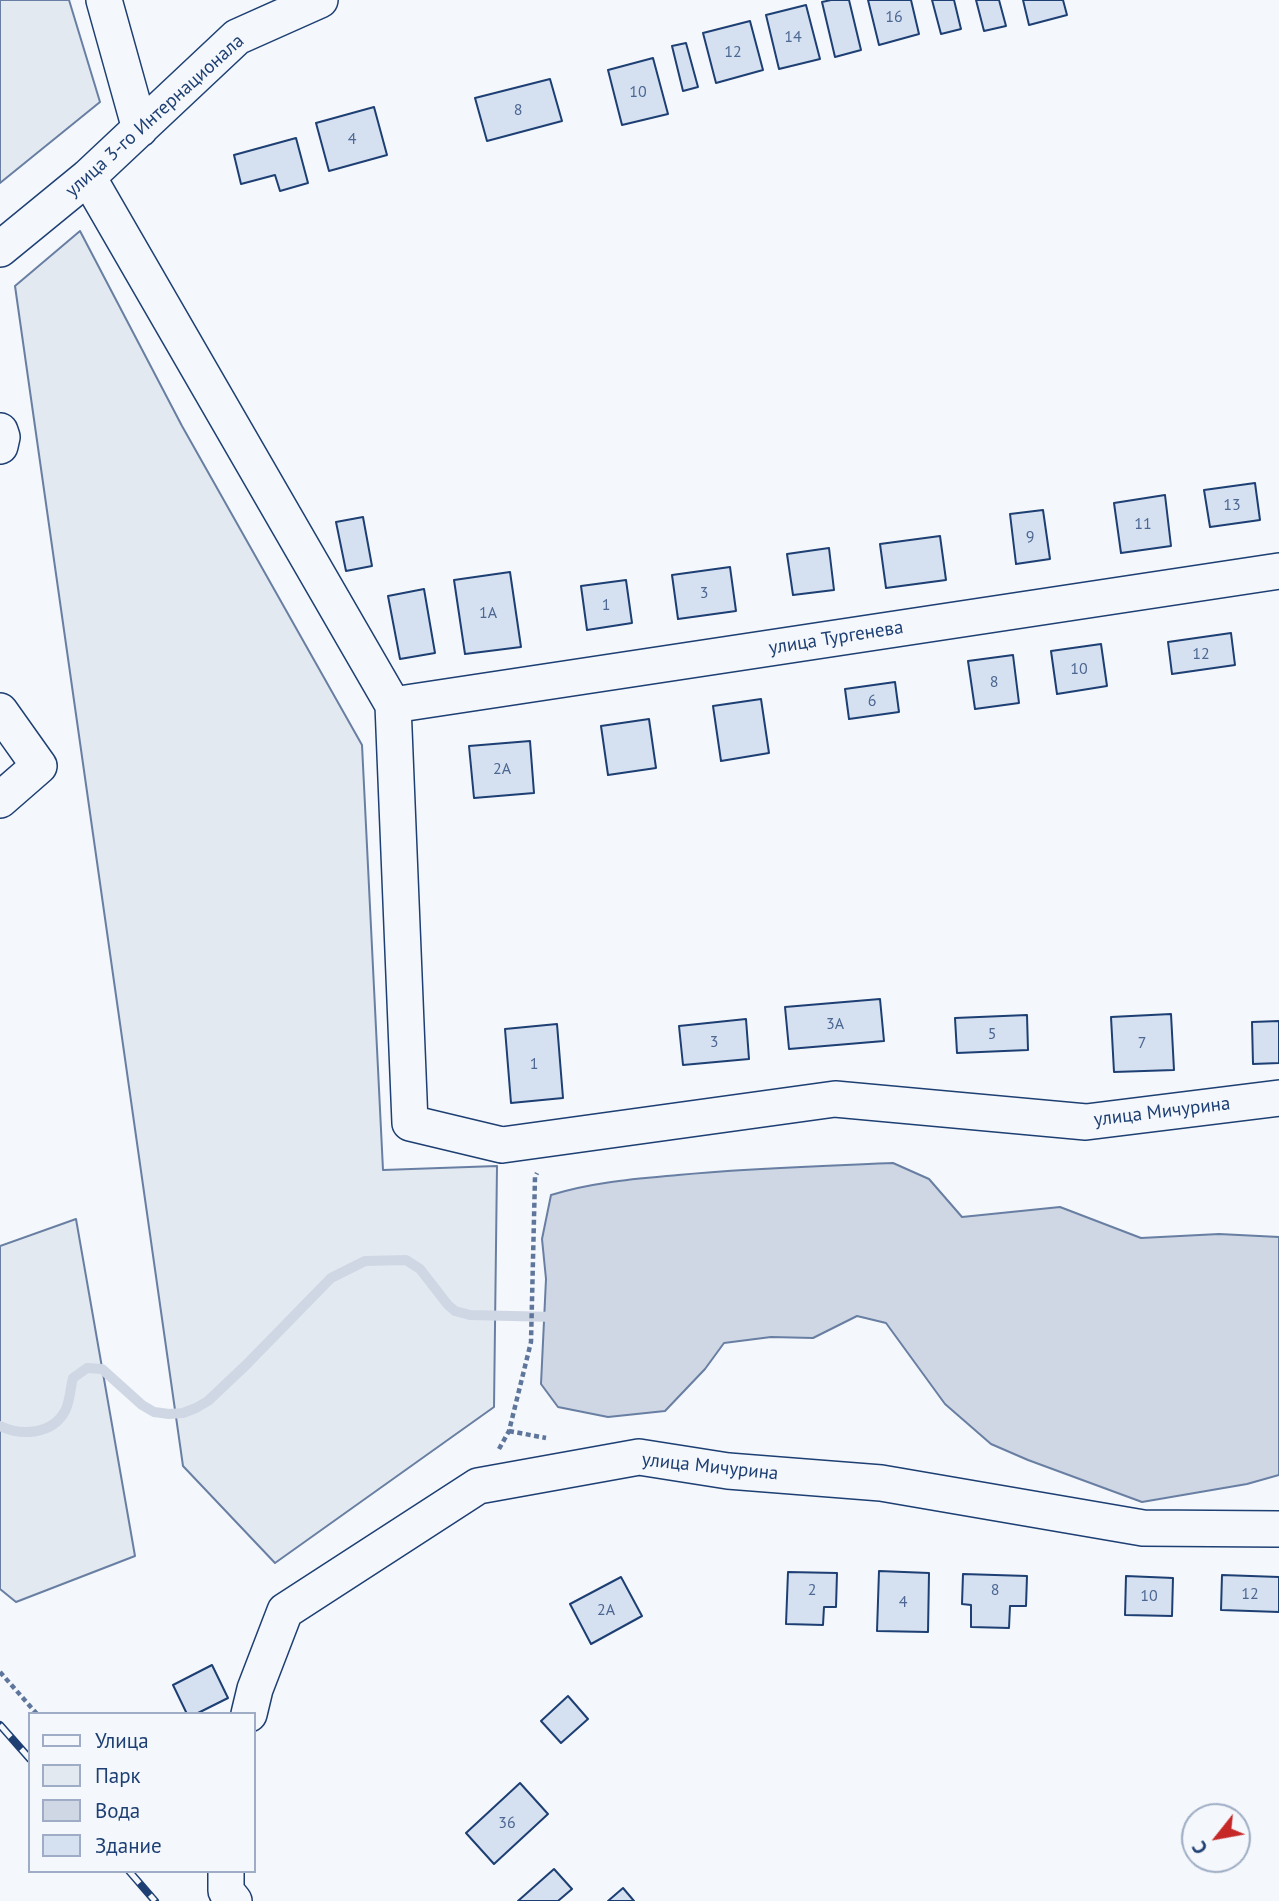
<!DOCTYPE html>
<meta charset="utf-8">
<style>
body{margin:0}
#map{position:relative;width:1279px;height:1901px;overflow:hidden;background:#f4f7fb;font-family:"PT Sans",sans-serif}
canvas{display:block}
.legend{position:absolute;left:28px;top:1712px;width:228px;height:161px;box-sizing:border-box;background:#f4f7fb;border:2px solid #9eadc5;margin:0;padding:9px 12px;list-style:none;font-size:21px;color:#1d3f73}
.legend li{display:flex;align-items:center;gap:14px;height:35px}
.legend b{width:35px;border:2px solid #9eadc5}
.north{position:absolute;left:1181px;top:1803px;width:70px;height:70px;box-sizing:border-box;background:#f4f7fb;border:2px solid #9eadc5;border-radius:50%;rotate:239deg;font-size:19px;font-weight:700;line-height:28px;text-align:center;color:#1d3f73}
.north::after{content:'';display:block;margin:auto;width:24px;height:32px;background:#c62828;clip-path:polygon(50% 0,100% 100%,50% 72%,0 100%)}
</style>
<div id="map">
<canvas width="1279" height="1901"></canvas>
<ul class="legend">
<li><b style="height:9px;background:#f4f7fb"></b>Улица</li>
<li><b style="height:19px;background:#e3e9f0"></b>Парк</li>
<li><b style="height:19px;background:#cfd7e4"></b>Вода</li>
<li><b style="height:19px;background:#d5e0f0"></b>Здание</li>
</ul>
<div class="north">С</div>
</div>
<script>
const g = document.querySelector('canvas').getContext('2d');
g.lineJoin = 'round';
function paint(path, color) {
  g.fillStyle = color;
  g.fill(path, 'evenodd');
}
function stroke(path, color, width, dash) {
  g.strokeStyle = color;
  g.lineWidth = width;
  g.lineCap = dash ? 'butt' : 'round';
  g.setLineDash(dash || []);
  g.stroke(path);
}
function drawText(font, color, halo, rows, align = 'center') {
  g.font = font + ' "PT Sans",sans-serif';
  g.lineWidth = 5;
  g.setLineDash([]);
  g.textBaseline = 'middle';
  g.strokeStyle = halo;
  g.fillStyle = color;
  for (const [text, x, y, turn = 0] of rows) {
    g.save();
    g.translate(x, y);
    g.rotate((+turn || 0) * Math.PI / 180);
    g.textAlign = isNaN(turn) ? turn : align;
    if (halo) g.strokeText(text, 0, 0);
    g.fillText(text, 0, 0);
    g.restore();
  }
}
const green = new Path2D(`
 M0,0H69L100,102L0,183Z
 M80,231L182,426L362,745L383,1170L497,1166L494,1407L275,1563L183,1466L15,286Z
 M76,1219L135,1556L16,1602L0,1589V1246Z`);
const water = new Path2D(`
 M893,1163L929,1179L962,1217L1060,1207L1141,1238L1219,1234L1279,1237V1475L1247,1484L1142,1502L1028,1460L991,1444L945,1404L886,1323L857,1316L813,1338L771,1337L724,1343L705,1369L665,1411L608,1417L558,1407L541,1384L546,1279L542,1239L551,1195C592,1182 635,1179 678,1175C749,1168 821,1166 893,1163Z`);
const stream = new Path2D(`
 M0,1426C21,1436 52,1435 65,1411C70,1402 70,1389 73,1378L87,1368L102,1369L142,1405L154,1412L169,1414L183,1413L196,1408L208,1401L246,1365L331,1278L365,1261L406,1260L420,1269L448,1305L455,1311L470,1315L555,1317`);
const building = new Path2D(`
 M831,0H849L861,50L835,57L822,2Z
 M868,0H911L919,34L879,45Z
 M932,0H954L961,29L941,34Z
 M976,0H999L1006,26L984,31Z
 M1023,0H1063L1067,15L1029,25Z
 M806,5L820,59L779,69L766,15Z
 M750,21L763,70L716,83L703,33Z
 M686,43L698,87L683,91L672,46Z
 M653,58L668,114L622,125L608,70Z
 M550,79L562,121L487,141L475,98Z
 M374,107L387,155L329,171L316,123Z
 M296,138L308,183L280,191L275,175L241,184L234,155Z
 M1255,483L1260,520L1210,527L1204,490Z
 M1165,495L1171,546L1121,553L1114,503Z
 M1043,510L1050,559L1016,564L1010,514Z
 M363,517L372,566L346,571L336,522Z
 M940,536L946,580L886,588L880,544Z
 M829,548L834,590L793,595L787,554Z
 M730,567L736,611L678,619L672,575Z
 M510,572L521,647L465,654L454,580Z
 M626,580L632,623L587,630L581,586Z
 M424,589L435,653L400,659L388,596Z
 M1231,633L1235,665L1172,674L1168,642Z
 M1101,644L1107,686L1057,694L1051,651Z
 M1013,655L1019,703L975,709L968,661Z
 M895,682L899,712L849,719L845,689Z
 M761,699L769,753L721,761L713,706Z
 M649,719L656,768L608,775L601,726Z
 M530,741L534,793L474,798L469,746Z
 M880,999L884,1041L789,1049L785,1007Z
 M1171,1014L1174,1070L1114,1072L1111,1017Z
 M1027,1015L1028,1050L957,1053L955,1018Z
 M746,1019L749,1059L683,1065L679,1026Z
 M1279,1021V1063L1253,1064L1252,1022Z
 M557,1024L563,1098L511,1103L505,1029Z
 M879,1571L929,1573L928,1632L877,1631Z
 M788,1572L837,1573L836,1607H824L823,1625L786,1624Z
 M963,1574L1027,1576L1026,1606H1010L1009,1628L971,1627V1605L962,1604Z
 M1222,1575L1279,1577V1612L1221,1610Z
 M1126,1576L1173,1578L1172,1616L1125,1615Z
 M621,1577L642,1616L591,1644L570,1604Z
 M212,1665L228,1698L196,1714H187L173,1685Z
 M568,1696L588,1719L561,1743L541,1721Z
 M520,1783L548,1814L494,1864L466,1833Z
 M554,1869L572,1889L558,1901H518Z
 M623,1888L634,1901H608Z`);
const path = new Path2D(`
 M509,1431L546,1438
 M499,1449L509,1431L531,1342L535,1177L537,1173
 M0,1672L37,1714`);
const minor = new Path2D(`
 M104,0L140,129
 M88,177L393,705L410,1123L502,1145L835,1099L1086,1122L1279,1098
 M0,249L88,177L237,37L320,0
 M0,431L2,437L0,446
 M393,705L1279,571
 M0,711L39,766L0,800
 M249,1714L255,1689L285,1611L478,1486L639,1457L728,1471L881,1483L1143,1528L1279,1529
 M226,1871V1891L234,1901`);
const rail = new Path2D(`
 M0,1725L30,1759
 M129,1871L155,1901`);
const numberNames = [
 ["16",894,17],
 ["14",793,37],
 ["12",733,52],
 ["10",638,92],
 ["8",518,110],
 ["4",352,139],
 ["13",1232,505],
 ["11",1143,524],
 ["9",1030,537],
 ["3",704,593],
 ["1",606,605],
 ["1А",488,613],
 ["12",1201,654],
 ["10",1079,669],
 ["8",994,682],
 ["6",872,701],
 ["2А",502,769],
 ["3А",835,1024],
 ["5",992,1034],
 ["3",714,1042],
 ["7",1142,1043],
 ["1",534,1064],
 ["2",812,1590],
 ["8",995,1590],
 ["12",1250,1594],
 ["10",1149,1596],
 ["4",903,1602],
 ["2А",606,1610],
 ["36",507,1823]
];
const streetNames = [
 ["улица 3-го Интернационала",155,116,-42],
 ["улица Тургенева",836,638,-9],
 ["улица Мичурина",1162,1112,-7],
 ["улица Мичурина",710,1467,6]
];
paint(green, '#e3e9f0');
stroke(green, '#687fa3', 2);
paint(water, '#cfd7e4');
stroke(water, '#687fa3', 2);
stroke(stream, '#cfd7e4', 10);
paint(building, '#d5e0f0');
stroke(building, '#1d3f73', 2);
stroke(minor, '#1d3f73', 38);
stroke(path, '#5e769c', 4.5, [5, 3.5]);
stroke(minor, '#f4f7fb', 35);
stroke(rail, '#1d3f73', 8);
stroke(rail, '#f4f7fb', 5, [16]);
drawText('16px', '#4b6792', null, numberNames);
drawText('19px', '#1d3f73', '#f4f7fb', streetNames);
</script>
